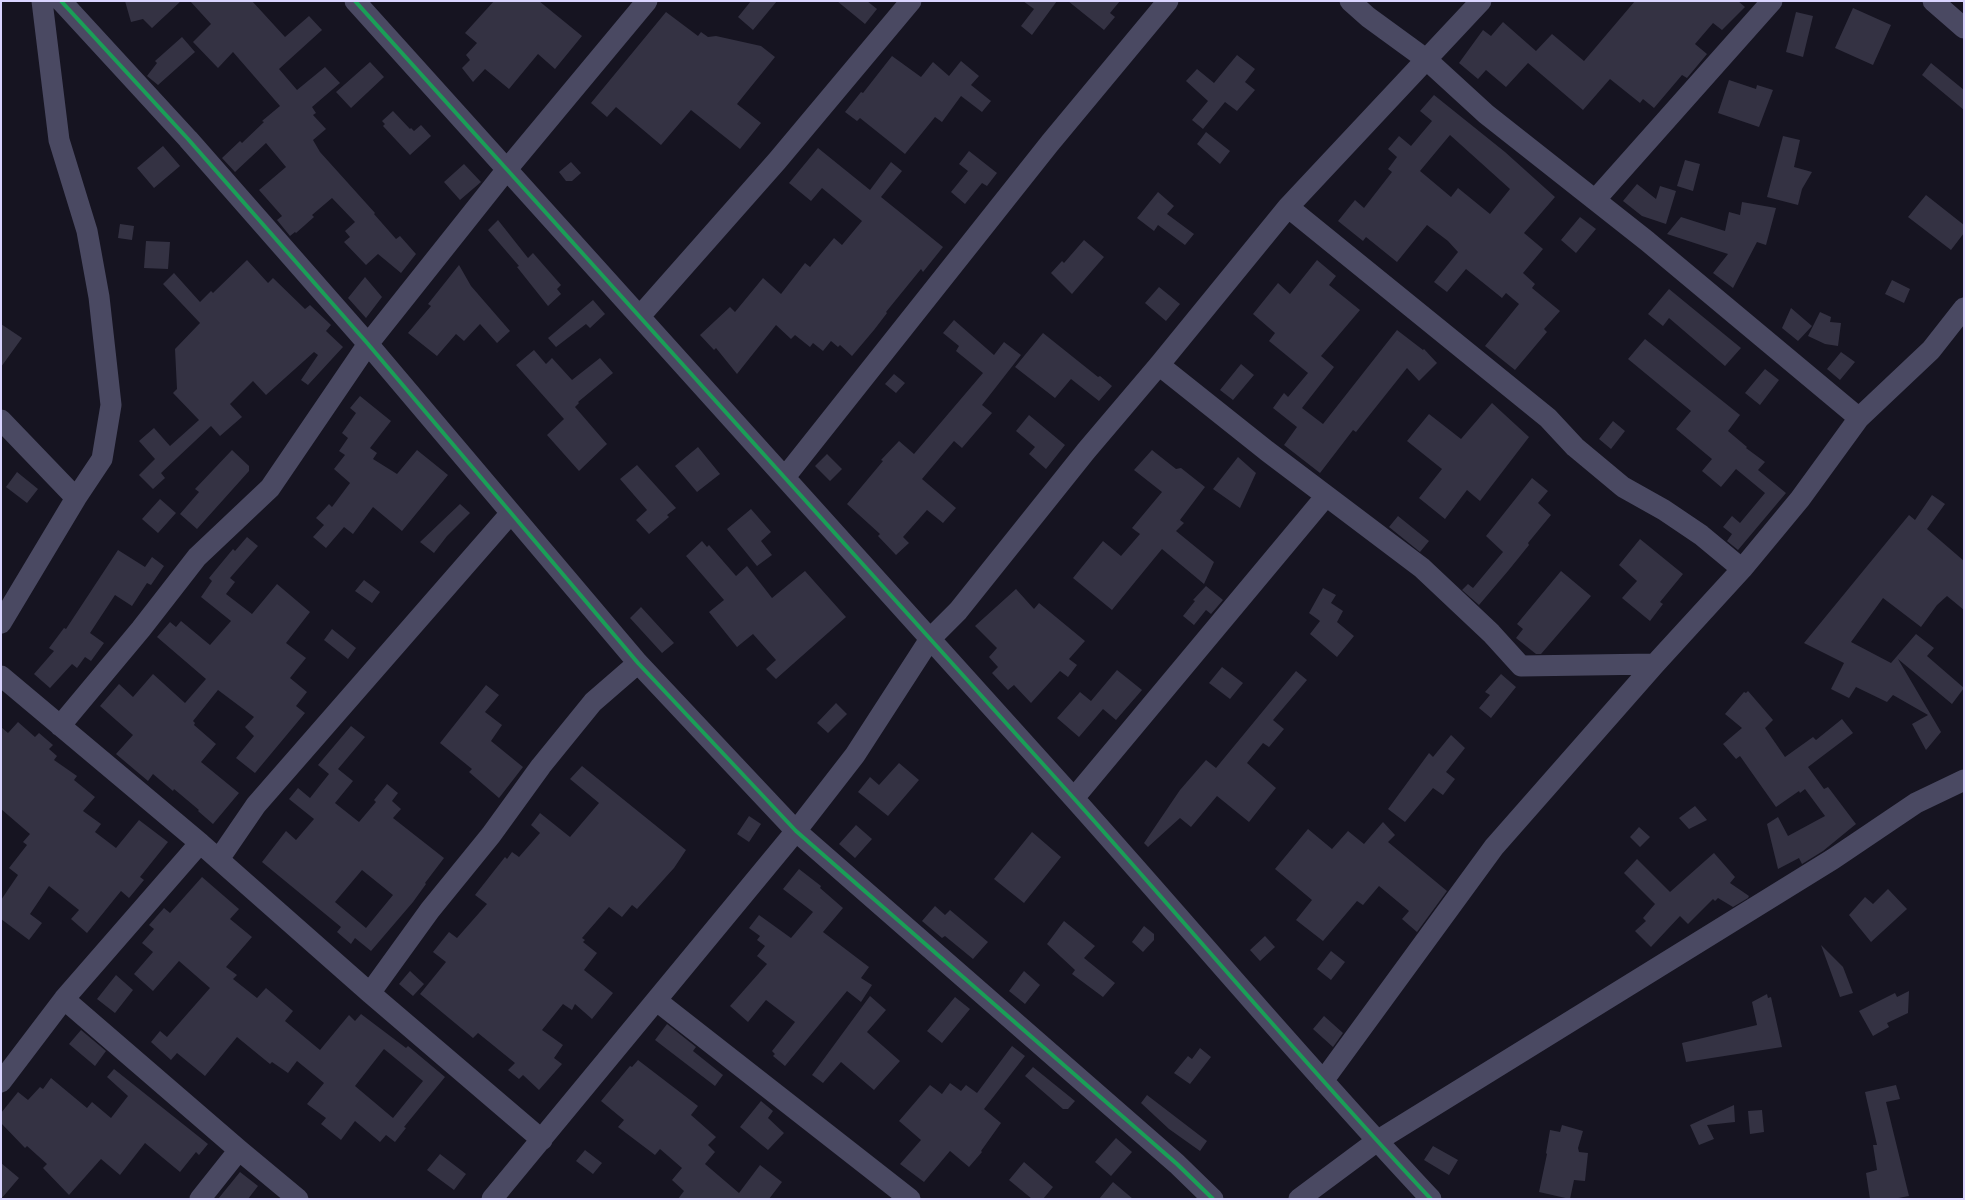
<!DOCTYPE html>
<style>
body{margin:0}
#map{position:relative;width:1965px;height:1200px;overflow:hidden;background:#161421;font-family:"Space Grotesk",sans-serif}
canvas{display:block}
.frame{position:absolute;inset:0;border:2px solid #d9d4ff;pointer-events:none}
</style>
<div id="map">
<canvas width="1965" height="1200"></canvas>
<div class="frame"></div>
</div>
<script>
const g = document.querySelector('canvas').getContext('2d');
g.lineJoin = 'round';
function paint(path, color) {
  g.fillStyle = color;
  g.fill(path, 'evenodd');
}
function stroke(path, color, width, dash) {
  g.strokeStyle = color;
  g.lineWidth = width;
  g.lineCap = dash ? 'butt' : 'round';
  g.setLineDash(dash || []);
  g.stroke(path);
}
const building = new Path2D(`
 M125,1H181L152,28L143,19L131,22Z
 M190,1H252L285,37L309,16L322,30L279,69L297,90L325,67L340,83L312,107L316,113L313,115L326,129L313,140L320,152L375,213L374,214L396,239L400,236L416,254L401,273L378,254L366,265L344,242L350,237L345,231L355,222L332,198L312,215L314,217L296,233L295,232L290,236L277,220L282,216L259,190L286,167L266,143L235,172L222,158L240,141L242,143L264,122L262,121L280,106L233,52L218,68L193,42L211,24Z
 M494,1H539L582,36L555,69L538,54L509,89L485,69L473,82L462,68L470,60L466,55L477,43L465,33Z
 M751,1H777L753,30L738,17Z
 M837,1H867L877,9L865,24Z
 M1023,1H1057L1032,35L1021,26L1034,9Z
 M1068,1H1120L1110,13L1115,17L1104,30Z
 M1635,1H1738L1745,7L1722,30L1713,23L1695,44L1707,54L1687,78L1682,75L1654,108L1643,99L1640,103L1610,79L1583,110L1528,63L1506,87L1486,70L1478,79L1459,63L1483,30L1491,36L1503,22L1536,51L1552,34L1584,61Z
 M1853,8L1891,25L1873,65L1835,48Z
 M666,12L698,36L701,32L708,37L716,36L761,46L775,57L737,104L761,123L740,149L691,110L661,145L616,107L607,117L591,103Z
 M1796,12L1813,16L1803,57L1786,52Z
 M182,37L195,52L158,85L147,76L157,63L155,61Z
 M1237,55L1255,69L1245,82L1255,90L1237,111L1225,102L1203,129L1192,120L1208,101L1186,81L1197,69L1214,83Z
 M892,56L921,77L933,62L949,76L961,61L979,76L971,85L991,101L982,112L961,96L942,122L935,117L905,154L860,118L857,121L845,112L861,92L863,93Z
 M370,62L384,77L351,108L336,92Z
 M1931,63L1964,90V110L1922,75Z
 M1729,80L1756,89L1757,85L1773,90L1759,127L1718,113Z
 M1434,95L1505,152L1555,197L1524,233L1543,249L1523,273L1535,284L1532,288L1560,311L1544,329L1547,332L1515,370L1485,346L1519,304L1506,293L1502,298L1466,269L1447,292L1434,282L1458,252L1448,241L1427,225L1397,262L1366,237L1363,241L1338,221L1355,200L1364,208L1392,172L1388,169L1397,157L1388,149L1399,136L1411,146L1432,121L1420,111ZM1450,135L1510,189L1490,214L1458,188L1451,197L1420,171Z
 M393,111L410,129L411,128L414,131L421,125L431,136L410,155L383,126L385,124L382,121Z
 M1206,132L1230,151L1220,164L1197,144Z
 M1783,136L1800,140L1794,167L1812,172L1802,189L1798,205L1767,197Z
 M163,146L180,166L154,188L137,168Z
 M818,148L870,190L891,162L902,171L881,197L943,247L923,272L921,269L886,312L887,313L874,330L852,356L840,345L838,347L831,341L823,351L813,343L810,347L795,335L791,339L776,325L737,374L716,348L714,350L700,335L730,307L735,312L763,278L781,294L805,263L810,267L834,238L842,245L862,221L822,188L811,201L789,183Z
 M969,151L997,173L987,186L982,183L965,204L951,192L968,171L959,164Z
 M1685,160L1700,164L1693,191L1677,186Z
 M571,162L581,173L572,181H566L559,172Z
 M464,164L481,182L460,200L444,182Z
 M1637,184L1656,199L1660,186L1676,191L1666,224L1642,216L1623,201Z
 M1158,192L1174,206L1167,214L1194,234L1185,245L1158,225L1154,231L1137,218Z
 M1926,195L1964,225V233L1951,250L1908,217Z
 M1742,202L1776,208L1766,245L1757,242L1733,288L1713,273L1728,254L1667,234L1681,217L1725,231L1729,212L1740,215Z
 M1580,217L1596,229L1576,253L1561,240Z
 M498,220L528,258L533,253L561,285L557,289L561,294L548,306L517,267L519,266L488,230Z
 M120,224L134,226L132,240L118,238Z
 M1084,240L1104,257L1072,294L1051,273L1062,261L1064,263Z
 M146,241L170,242L168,269L144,268Z
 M247,260L268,283L273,278L305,309L310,305L331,325L326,331L343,347L308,385L301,380L318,355L314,352L266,395L253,381L230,404L242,417L220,436L211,426L161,473L165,478L153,489L139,475L155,459L139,441L154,428L170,446L199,420L173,393L177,389L175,349L200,323L163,284L174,273L200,302L211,291L213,293Z
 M1317,260L1336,276L1329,285L1360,310L1321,356L1334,367L1302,408L1323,424L1397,330L1423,350L1424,349L1437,363L1419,381L1407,368L1356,432L1353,430L1320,473L1284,445L1297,427L1273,408L1284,393L1288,397L1308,373L1269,341L1275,333L1253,314L1278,283L1290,294Z
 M459,265L471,286L510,331L497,343L480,324L464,341L456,334L437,356L408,333L431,306L428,304Z
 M365,277L382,297L366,318L348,298Z
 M1892,280L1910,289L1904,303L1885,294Z
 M1159,287L1180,304L1166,321L1145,303Z
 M1669,289L1741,348L1725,366L1669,318L1663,326L1648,314Z
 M593,300L605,314L590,328L586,324L556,347L548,338Z
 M1791,308L1812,326L1798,341L1782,328Z
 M1820,312L1831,317L1830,322L1841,323L1838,346L1825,344L1808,336Z
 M954,320L994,355L1004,342L1021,355L982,405L992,413L962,448L954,441L922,479L956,508L943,523L927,510L903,537L909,543L896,555L878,536L880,534L847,504L883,461L881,460L899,441L914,454L983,373L956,351L959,346L943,333Z
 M1,324L22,338L1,367Z
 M1043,333L1098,377L1100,376L1112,386L1099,401L1071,379L1055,398L1015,367Z
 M1645,339L1740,415L1728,431L1747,447L1746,448L1765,462L1758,470L1786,493L1738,550L1727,541L1732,534L1723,527L1732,516L1740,523L1765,493L1736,469L1721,487L1702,471L1712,459L1676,429L1691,411L1628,359Z
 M534,350L546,364L552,358L572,380L600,358L613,373L578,402L579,403L575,407L607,444L579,471L547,435L564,419L516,365Z
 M1841,352L1855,362L1840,380L1827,369Z
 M1241,364L1254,375L1233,400L1220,390Z
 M1765,369L1779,380L1760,405L1745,393Z
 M894,374L905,383L896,393L885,384Z
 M360,396L391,421L370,448L377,453L373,459L397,474L417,450L448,475L402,531L373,507L353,534L344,527L326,548L313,537L324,525L316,518L329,504L332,507L350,483L334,469L345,455L339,451L348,438L342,433L356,413L350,408Z
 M1492,403L1529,437L1480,501L1467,490L1445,519L1419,498L1442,469L1407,441L1429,414L1461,439Z
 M1029,415L1065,445L1046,469L1029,454L1035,447L1016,431Z
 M1613,421L1625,431L1611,449L1599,439Z
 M698,447L720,474L697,492L675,466Z
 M232,450L249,466V471L197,529L180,514L199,492L195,489Z
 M1152,450L1176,469L1181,468L1205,487L1180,520L1184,523L1176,531L1214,562L1204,584L1162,549L1112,610L1073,578L1103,541L1121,556L1140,534L1132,528L1162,492L1134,470Z
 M827,454L842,469L830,481L815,466Z
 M1238,457L1256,473L1240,508L1213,489Z
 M637,465L676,508L667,515L669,517L649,534L636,520L647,510L620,479Z
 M17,472L38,489L27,503L6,487Z
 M1532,478L1548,491L1538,503L1551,515L1528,543L1529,545L1508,571L1479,605L1462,590L1468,584L1473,588L1503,552L1486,536Z
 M1932,495L1945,504L1927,529L1964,561V610L1947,596L1937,605L1921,627L1883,598L1851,642L1891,663L1916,634L1934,648L1927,656L1964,688L1952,704L1898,659L1941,732L1926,750L1912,724L1928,715L1893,695L1887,702L1856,687L1849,698L1831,689L1844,663L1804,643L1909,515L1915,520Z
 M160,499L176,513L158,533L142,519Z
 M460,504L470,513L447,536L434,553L420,542Z
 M751,509L771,532L761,541L772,555L757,566L727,529Z
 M1398,516L1429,541L1420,552L1389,527Z
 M247,537L258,546L230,578L235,582L226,594L252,614L277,584L310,612L286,643L306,658L290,678L307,692L296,706L305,713L255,773L236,758L254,736L245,727L254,717L218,690L193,721L195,723L194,725L216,744L201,762L239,793L213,824L198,811L199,810L174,789L173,791L153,774L148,781L116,754L133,735L100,706L119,684L133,697L153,674L185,703L206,679L157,637L170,622L176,627L181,621L210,645L231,621L201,597L212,581L209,578L233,549L235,551Z
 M1640,539L1683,574L1660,602L1663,604L1650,621L1622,598L1637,581L1619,565Z
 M702,541L707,547L709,545L736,576L747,566L772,598L805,571L846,617L776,679L766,669L776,660L753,634L737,647L709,612L724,600L686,556Z
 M118,550L145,567L152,557L164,566L151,585L147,583L132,606L115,595L90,633L104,643L91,661L85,657L77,668L72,664L50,688L34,674L54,651L49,648L64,628L66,629Z
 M1561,571L1591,596L1541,654H1536L1516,638L1523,629L1517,624Z
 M364,580L380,592L372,603L355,591Z
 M1206,586L1223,600L1211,614L1206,610L1194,625L1183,616L1195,601L1193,600Z
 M1323,588L1336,595L1331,603L1343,611L1337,622L1354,636L1337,657L1310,634L1320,621L1309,613Z
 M1016,589L1034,609L1039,603L1085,641L1069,659L1077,665L1068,677L1060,671L1031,703L1014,685L1008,690L992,673L998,667L989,657L997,648L975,626Z
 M641,607L674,643L662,653L630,618Z
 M332,629L356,648L348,659L324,640Z
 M1222,667L1243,683L1230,699L1209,683Z
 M1117,670L1142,690L1116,720L1103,709L1079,737L1057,718L1080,692L1091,701Z
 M1296,671L1307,680L1273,720L1284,729L1269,747L1263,743L1247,763L1276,788L1249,822L1217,796L1191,827L1180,818L1148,847L1144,843L1180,790L1206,760L1216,768Z
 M1501,674L1516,687L1491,718L1479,708L1490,695L1485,692Z
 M486,685L499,695L485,712L502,725L491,741L523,767L499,798L469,772L472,769L440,743Z
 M1748,691L1773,720L1765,728L1785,757L1813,737L1816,740L1842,719L1853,733L1808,767L1824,789L1828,787L1856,824L1823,851L1802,864L1799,858L1778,869L1767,824L1778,817L1788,836L1825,816L1805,789L1800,793L1799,791L1776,807L1740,756L1736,759L1723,744L1742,728L1725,714L1744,692L1746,693Z
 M836,703L847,714L828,733L817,723Z
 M18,722L35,737L39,733L53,745L49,749L57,756L54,760L77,776L74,780L95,797L83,811L101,824L95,832L116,848L139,820L168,842L140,877L144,880L129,898L121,891L87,933L71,919L79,910L49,886L30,914L42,923L29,940L1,919V900L18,875L9,868L27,845L23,842L30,834L1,809V727L8,733Z
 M351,726L365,737L338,769L353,781L335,803L359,822L376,802L374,800L387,784L398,793L392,801L401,809L393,818L444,858L425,883L426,884L413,902L371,951L355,938L351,944L337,932L341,927L262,862L286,831L296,840L314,819L289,799L298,788L310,798L329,774L318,765ZM362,870L393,895L366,928L335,902Z
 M1451,735L1465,748L1446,772L1455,779L1443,795L1433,788L1405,822L1388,809L1429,753L1433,757Z
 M899,763L919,780L888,816L858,792L870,777L879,785Z
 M582,766L686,850L674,868L637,909L632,905L622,917L609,907L582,938L585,940L583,942L597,953L584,970L613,993L592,1019L575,1004L572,1010L563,1004L542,1030L563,1045L554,1058L562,1064L539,1090L523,1075L519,1079L508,1070L515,1063L478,1033L473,1038L420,994L446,962L433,952L449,932L457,938L487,904L475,895L505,857L507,859L512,852L519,857L540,833L531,825L540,813L570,837L599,803L570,779Z
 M1695,806L1707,820L1689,829L1679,818Z
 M749,816L761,824L749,842L737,834Z
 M1383,822L1395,835L1388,842L1447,891L1417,932L1402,919L1409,911L1379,886L1363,905L1357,901L1323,941L1296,920L1312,900L1275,869L1308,829L1332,849L1348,831L1364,844Z
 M856,825L872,839L855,858L839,844Z
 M1639,827L1650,837L1640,847L1630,837Z
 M1032,832L1061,857L1024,903L994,879Z
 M1714,853L1735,877L1730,883L1749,896L1748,898L1733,907L1718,898L1715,901L1713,899L1688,924L1680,916L1651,947L1635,931L1646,921L1643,918L1655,904L1624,873L1637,859L1670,892Z
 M799,869L821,886L820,888L843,908L823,932L869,967L861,978L872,985L861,1002L847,991L785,1066L773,1056L775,1054L772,1051L795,1022L766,1000L748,1022L730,1006L767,964L757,956L765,946L757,940L760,936L749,928L759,915L791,938L813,912L783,889Z
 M202,877L239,909L230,919L252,937L226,967L237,975L233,979L257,998L266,988L293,1011L285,1021L320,1050L349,1015L355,1021L361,1014L406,1048L408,1046L445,1077L404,1127L406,1128L395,1142L386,1135L380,1142L355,1121L341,1140L321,1124L326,1118L307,1104L324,1083L297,1061L288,1073L272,1062L270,1064L237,1037L205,1076L177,1053L171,1060L151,1042L160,1031L167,1037L210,988L179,961L153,991L134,974L153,952L142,943L154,929L149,925L164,908L170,913ZM384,1049L423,1081L393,1118L355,1086Z
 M1888,889L1907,909L1871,942L1849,915L1865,897L1873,904Z
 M935,906L945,915L950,910L988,942L973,959L945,936L942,938L922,921Z
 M1064,921L1095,946L1084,958L1115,983L1103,997L1072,974L1075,970L1047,944Z
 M1144,926L1154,934V940L1143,952L1132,942Z
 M1265,936L1275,947L1260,961L1250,950Z
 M1821,945L1843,967L1853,993L1840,997Z
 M1331,951L1345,962L1331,980L1317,969Z
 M410,971L424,984L413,996L399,984Z
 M1024,971L1040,985L1025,1004L1009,991Z
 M116,975L133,990L115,1013L97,999Z
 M1909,991L1908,1013L1887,1023L1889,1027L1873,1036L1859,1011L1895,993L1897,997Z
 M1767,994L1768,998L1771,997L1782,1047L1686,1062L1682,1043L1757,1025L1752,1002Z
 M870,996L886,1010L867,1032L900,1061L874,1090L841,1062L823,1083L812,1075Z
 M955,997L970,1009L942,1043L927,1031Z
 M1324,1016L1343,1033L1333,1047L1313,1029Z
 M667,1024L696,1047L693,1051L723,1075L715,1086L655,1040Z
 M81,1030L106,1051L95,1066L69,1044Z
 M1012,1046L1025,1056L984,1109L1001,1123L981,1151L982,1152L969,1167L950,1151L924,1182L900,1164L921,1140L899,1121L930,1085L942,1094L950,1083L961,1091L966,1085L977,1093Z
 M1200,1048L1211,1057L1190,1084L1174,1073L1188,1056L1192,1059Z
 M638,1060L698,1106L691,1115L716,1137L708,1145L715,1152L705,1164L739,1193L760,1165L782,1182L769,1199H678L684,1191L672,1180L682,1168L660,1149L655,1155L618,1127L624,1120L601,1101L630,1066L632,1067Z
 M1033,1067L1075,1101L1068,1109H1063L1025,1076Z
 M114,1069L208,1144L199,1155L196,1152L180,1172L145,1143L120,1175L101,1159L69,1195L43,1168L47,1164L27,1146L25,1148L1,1123V1113L18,1092L28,1100L40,1087L43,1089L51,1078L87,1108L92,1102L111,1118L128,1096L107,1077Z
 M1896,1085L1900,1099L1886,1102L1909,1196L1893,1199H1870L1866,1173L1877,1170L1873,1145H1877L1865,1092Z
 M1147,1095L1207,1141L1200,1151L1169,1129L1141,1103Z
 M761,1101L773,1111L768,1118L784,1133L768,1150L740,1127Z
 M1734,1105L1735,1122L1707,1125L1714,1139L1699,1145L1690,1125Z
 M1762,1110L1764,1132L1750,1134L1748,1111Z
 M1562,1125L1583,1131L1578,1148L1579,1152L1588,1153L1585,1181L1574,1180L1570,1199L1539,1192L1547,1154L1546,1153L1550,1130L1560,1132Z
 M1116,1138L1132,1152L1111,1176L1095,1162Z
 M1433,1146L1458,1160L1449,1175L1424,1160Z
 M585,1150L602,1163L593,1174L576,1161Z
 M440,1154L466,1174L454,1190L427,1170Z
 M1024,1162L1053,1187L1043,1199H1032L1009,1180Z
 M1,1163L19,1178L1,1199Z
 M240,1172L258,1186L248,1199H218Z
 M1113,1182L1133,1199H1099Z`);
const minor = new Path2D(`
 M42,1L59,140L87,231L99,297L111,405L102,459L76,498
 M61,1L188,139L368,344L638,663L796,831L1177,1164L1213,1199
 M355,1C593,266 832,529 1070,794C1191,929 1307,1067 1431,1199
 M1350,1L1368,17L1427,60L1486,114L1647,241L1859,418
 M1933,1L1964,28
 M1595,200L1772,1
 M1288,207L1548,418L1575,447L1623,487L1664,510L1701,535L1742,569
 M640,316L777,161L911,1
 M1159,365L1267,451L1422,568L1491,633L1521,666L1655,664
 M1,420L76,498L1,623
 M785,477L1050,143L1168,1
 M1,676L200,843L370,993L542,1140
 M60,726L141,629L197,557L270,488L368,344L508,168L647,1
 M1074,798L1326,496
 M219,859L256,805L511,513
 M370,993L430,910L491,835L541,766L593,702L638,663
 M64,999L239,1150L298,1199
 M657,1001L910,1199
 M1323,1081L1494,847L1655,664L1742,569L1800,499L1859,418L1931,350L1964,308
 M1,1082L64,999L200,843
 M200,1199L239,1150
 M492,1199L796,831L855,755L930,639L958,611L1086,451L1159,365L1288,207L1481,1
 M1299,1199L1377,1141L1833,859L1916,803L1964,780`);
const cycleway = new Path2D(`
 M61,1L188,139L368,344L638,663L796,831L1177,1164L1213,1199
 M355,1C593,266 832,529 1070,794C1191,929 1307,1067 1431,1199`);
paint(building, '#343243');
stroke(minor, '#4a4962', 21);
stroke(cycleway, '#1a9f57', 4);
</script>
